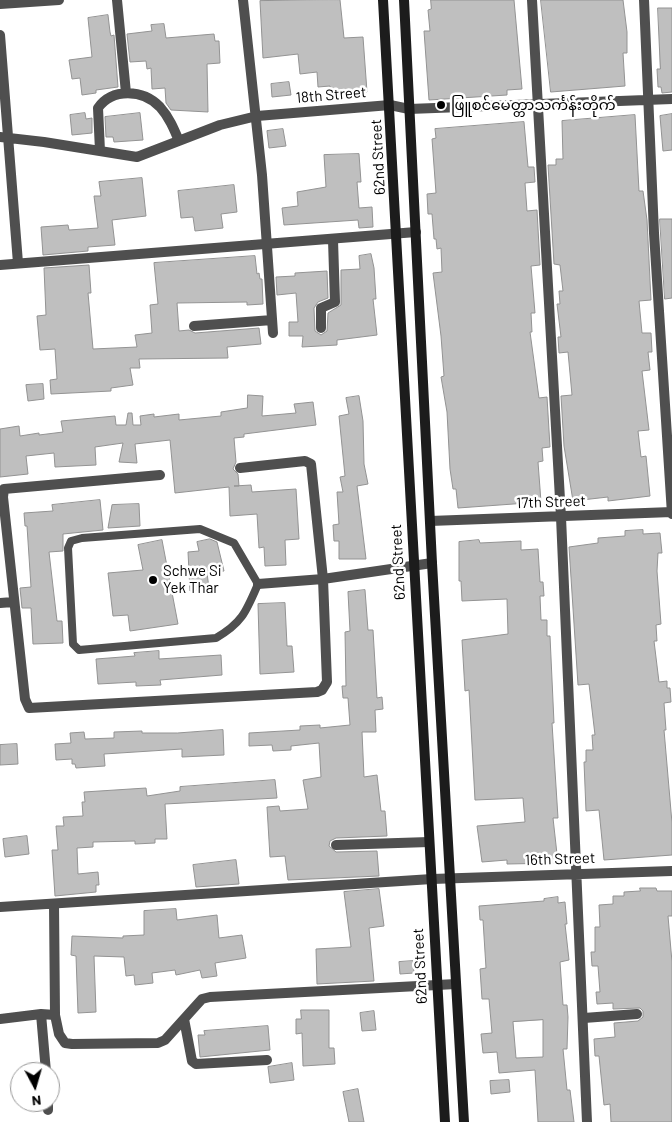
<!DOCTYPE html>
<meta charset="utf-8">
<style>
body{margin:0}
#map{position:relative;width:672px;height:1122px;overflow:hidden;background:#fff;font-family:Barlow,sans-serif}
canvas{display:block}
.north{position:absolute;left:10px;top:1062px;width:50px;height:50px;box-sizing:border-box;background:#fff;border:1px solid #999;border-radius:50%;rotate:174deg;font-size:14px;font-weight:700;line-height:20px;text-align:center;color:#000}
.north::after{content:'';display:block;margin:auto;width:18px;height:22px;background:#000;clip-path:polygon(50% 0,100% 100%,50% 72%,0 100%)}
</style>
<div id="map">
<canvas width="672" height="1122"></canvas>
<div class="north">N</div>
</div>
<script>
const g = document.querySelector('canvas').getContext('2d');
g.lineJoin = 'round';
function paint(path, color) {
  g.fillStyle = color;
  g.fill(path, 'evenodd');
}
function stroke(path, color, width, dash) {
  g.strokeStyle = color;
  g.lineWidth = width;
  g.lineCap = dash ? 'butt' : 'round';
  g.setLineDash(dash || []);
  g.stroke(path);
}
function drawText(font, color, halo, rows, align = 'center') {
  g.font = font + ' Barlow,"Noto Sans Myanmar",sans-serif';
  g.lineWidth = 5;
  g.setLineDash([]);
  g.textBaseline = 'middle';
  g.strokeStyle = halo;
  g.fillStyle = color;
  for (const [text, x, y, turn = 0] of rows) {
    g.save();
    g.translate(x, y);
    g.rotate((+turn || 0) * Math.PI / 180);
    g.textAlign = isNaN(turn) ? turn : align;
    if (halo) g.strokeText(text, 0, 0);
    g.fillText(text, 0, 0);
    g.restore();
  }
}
const building = new Path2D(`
 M340,0L344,38L363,37L367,92L351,94V89L330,91V86L318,87L317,72L300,74L298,54L263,58L260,1Z
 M431,0H514L522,89L507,90V95L429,100L424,31H430L428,10L431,9Z
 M541,0H623L627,32V53H623L625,86L551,92Z
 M658,8H672V92L662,93L661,87H658L657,69H660Z
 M108,15L110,32L111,36L114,35L118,87L96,90V93L82,95L80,78L72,79L69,60L92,57L88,18Z
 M164,24L166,38L214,34L215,41H219L220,63L207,64L208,112L171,110L166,103L165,88L152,89L151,68L147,69L146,61L130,62L127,34L152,31L151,25Z
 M289,82L291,95L272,97L271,84Z
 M85,113L86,119L92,118V133L72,135L70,115Z
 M140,113L143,140L114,142L113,137H106L105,117Z
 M672,114V150L663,151L660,116Z
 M635,115L639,191H643L647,220L651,300L639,301L642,333H651L652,352H648L650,370L642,371L649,430L638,431L641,457L646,456L650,496L608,501V497L573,501L564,446L561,396L572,395L568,352L559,353L558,337H561L557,304H560L559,291H563L560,265L554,264L548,165H556V159H563L562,121Z
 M524,122L528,167H534L535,182L525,183L527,211L537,210L540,265L531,266L535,313H531L532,332H530L539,398L547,397L550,447L542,448L543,461L538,462L541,502L458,508L456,489H453L450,469L447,412L441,377L444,376L441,336L433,273L442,272L441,248L437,249L436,239H434L432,214H428L427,194L436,193L432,139L436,138L435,129Z
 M283,129L286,146L269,148L267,131Z
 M359,154L361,182H357L359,208L372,207L373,227L359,228L358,220L284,225L282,208L298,206L297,192L326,187L324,155Z
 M142,178L146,216L112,220L115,245L88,247V251L43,255L41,227L68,225L69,230L98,228L94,196H101L99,182Z
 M234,185L237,212L221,214L223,228L195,231L193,217L181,218L178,191Z
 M660,219H672V298L665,299Z
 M371,254L374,268L376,299H373L377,335L337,340V345L302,347L303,336H289V322H298L296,293L277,295L276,277L295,276V273L327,271L328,298L318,302L314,308L315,331L321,335L327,331L328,313L341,305V270L360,269L359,256Z
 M255,256L257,274L259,273L260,279H262L263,304L247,305V302L177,303L179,331L189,330L195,333L259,328L261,344L227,347L228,358L139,359L140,368H130L133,385L111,388V391L51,394L50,380L57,379L55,349L40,350L37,316L46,315L44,268L89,265L91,293H88L93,349L137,347L135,335L152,333L150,305L158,304L154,263Z
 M43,384L44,399L28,401L26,385Z
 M248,395L263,396L262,416L296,413L294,404L313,402L316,425L244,434V437L234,438L236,462L233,469L238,474L239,486H234L251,485L252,492L296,489L299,539L285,540L286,565L265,566L264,547L259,548L257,514L230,516L229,487L175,493L170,440L135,444L137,463L119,462L123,443L95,447L96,465L55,467L54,453L26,456L28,474L0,477V429L19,426L20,436L39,433V435L63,432L61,421L115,416L116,425H126L128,413H132L133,425H141L140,416L154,414V417L179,414V420L221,416V412L247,408Z
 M359,396L363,421L364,464L368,484L357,486L366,559H339V541H334L333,525L339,524L337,492H343L340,477L345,476L339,416L349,414L346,398Z
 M100,500L103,530L63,534V551L49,552L57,621H62L63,643L33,644L31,608H22L20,588L31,587L27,526H25L24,513L53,511L52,505Z
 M139,504L140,526L108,528L112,505Z
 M643,530V534L660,533L662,553H658L657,571L661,624L656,625L657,641H654L659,682L667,681V688H670L671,702L664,703L666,730H664L672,823V855L604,860L599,810L586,811L584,762H586V750H593L592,735H595L589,684L578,685L569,547L598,543V538L625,536V531Z
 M210,539L217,542L224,571L207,573L209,588L190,591L188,552L199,551L197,542Z
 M162,540L178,624L130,631L128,615L113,616L108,573L143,570L138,545Z
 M479,540L480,543L521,541V550L538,549L540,582H543L544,596H540L541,620H547V636H550L554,723H552L558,818H553L558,863L507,864V860L482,862L477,826L525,822L523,798L475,800L469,690L465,691L462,640L508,634L507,599L462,601L461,581H459V542Z
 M365,590L368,630H373L377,698L382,697L383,709L375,710L376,732H362L364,777L377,775L381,811H385L387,836L336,838L330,841L329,846L336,852L377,851L379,876L288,880L285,856L270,857L267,807L279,806L280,811L308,809L303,780L321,777L319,743L291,746V750L273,751L272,745L249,746V733L300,730V726L320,725V728L350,725L348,698H343L342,686H346L345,632L350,631L348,592Z
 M285,603L287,646H292L294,672L260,674L258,604Z
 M159,651V659L221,655L222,675L160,680L161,685L136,686V682L98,684L96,659L135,656L134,653Z
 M223,730L224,755L182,757V749L104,754L105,766L76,768L75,764H72V759L56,760L55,744L71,743L70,733L84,732L85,739L114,738V732L142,731V733H177Z
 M17,744L18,764L0,765V745Z
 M275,780L277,798L165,804L167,839H155V843L135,844V841L93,842V847L77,848L78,874L98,872L99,885H96V892L55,896L52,850H58L56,826H64L63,817L83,816L82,802H85L84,792L146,788L147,796L180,791V787Z
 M27,836L29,854L5,857L3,839Z
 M236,860L239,884L196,887L193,865Z
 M640,888H656L657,891H672V916H668L672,962V1122H611L610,1104L604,1105L599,1056H595L594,1039L615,1037L614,1023L638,1021L643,1017V1011L640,1008L613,1009V1003L597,1004L596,992H600L598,966H592L591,952H595V927H600L599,905L613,904V896H624V892L640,891Z
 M379,889L384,926L369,928L374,981L317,984L316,949L351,947L344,892Z
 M558,897V903L565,902L567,924H565L569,960L560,962L563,1005H567L568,1017L567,1049H563L567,1090H570L574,1122H538L535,1070L499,1073L497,1052L483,1053L481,1034L492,1033L489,999H482L480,969L486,968L483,920H480L479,906L544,901V899ZM543,1020V1057L516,1058L513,1022Z
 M176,909L177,920L217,915L219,938L242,935L246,958L215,963L217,976L202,978L200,970L176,975L175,970L152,973L153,983L135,985L134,975L126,976L124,957L94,956L96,1012L78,1013L76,956L71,955L72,936L123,938V936L144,935V911Z
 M413,961L414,973L400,974L399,962Z
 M301,1010H329V1048H334L335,1064L303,1066L302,1033L296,1034V1019H301Z
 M374,1011L376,1030L362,1031L360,1013Z
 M268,1026L270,1050L200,1057L198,1035H205L204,1031Z
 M292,1063L294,1080L270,1083L268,1067Z
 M509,1080L510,1092L491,1094L490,1081Z
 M358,1089L364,1122H349L343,1092Z`);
const service = new Path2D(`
 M200,529L234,543L258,584C246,612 242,623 216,638L79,650L73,644L68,548L71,541L82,538Z`);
const minor = new Path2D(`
 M117,0L126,93
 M243,0L262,175L273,333
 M532,0L561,517L587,1122
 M644,0L654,233L672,514
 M0,4L59,0
 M0,35L18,263
 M0,137L44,142L137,157L220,125L257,116L390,105L409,109L672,99
 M100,151L98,108C112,88 143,89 160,107C169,117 174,129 179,141
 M0,265L416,232
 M194,326L272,320
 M321,328V308L335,302L333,240
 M160,475L4,489L3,497L25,699L29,708L317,692L322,690L327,682L323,579L311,464L305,461L240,468
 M430,521L672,512
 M258,584L323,579L432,563
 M0,603L13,602
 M336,845L429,842
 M54,904L55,1015
 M0,907L432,879L672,871
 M41,1014L46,1072
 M584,1018L637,1014
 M0,1019L41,1014L55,1015L59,1034L65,1043L72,1044L158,1043L165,1040L202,999L210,997L456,984
 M184,1019L192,1061L196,1064L267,1060
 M48,1102V1110`);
const secondary = new Path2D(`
 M383,0L445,1122
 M404,0L432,563L464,1122`);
const markers = [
 [441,105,5,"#000"],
 [153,580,5,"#000"]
];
const streetNames = [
 ["18th Street",331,95,-5],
 ["62nd Street",378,157,-93],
 ["17th Street",551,502,-2],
 ["62nd Street",398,562,-93],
 ["16th Street",560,859,-2],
 ["62nd Street",420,966,-93]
];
const poiNames = [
 ["ဖြူစင်မေတ္တာသင်္ကန်းတိုက်",451,105],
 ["Schwe Si",163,571],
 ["Yek Thar",163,588]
];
paint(building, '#bfbfbf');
stroke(building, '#939393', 1);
stroke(service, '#4f4f4f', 8);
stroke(minor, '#4f4f4f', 10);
stroke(secondary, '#1c1c1c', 10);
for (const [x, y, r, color] of markers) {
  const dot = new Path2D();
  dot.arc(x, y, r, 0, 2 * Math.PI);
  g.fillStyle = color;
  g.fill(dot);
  stroke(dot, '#fff', 2);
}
drawText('15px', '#000', '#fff', streetNames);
drawText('15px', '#000', '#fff', poiNames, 'left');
</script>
